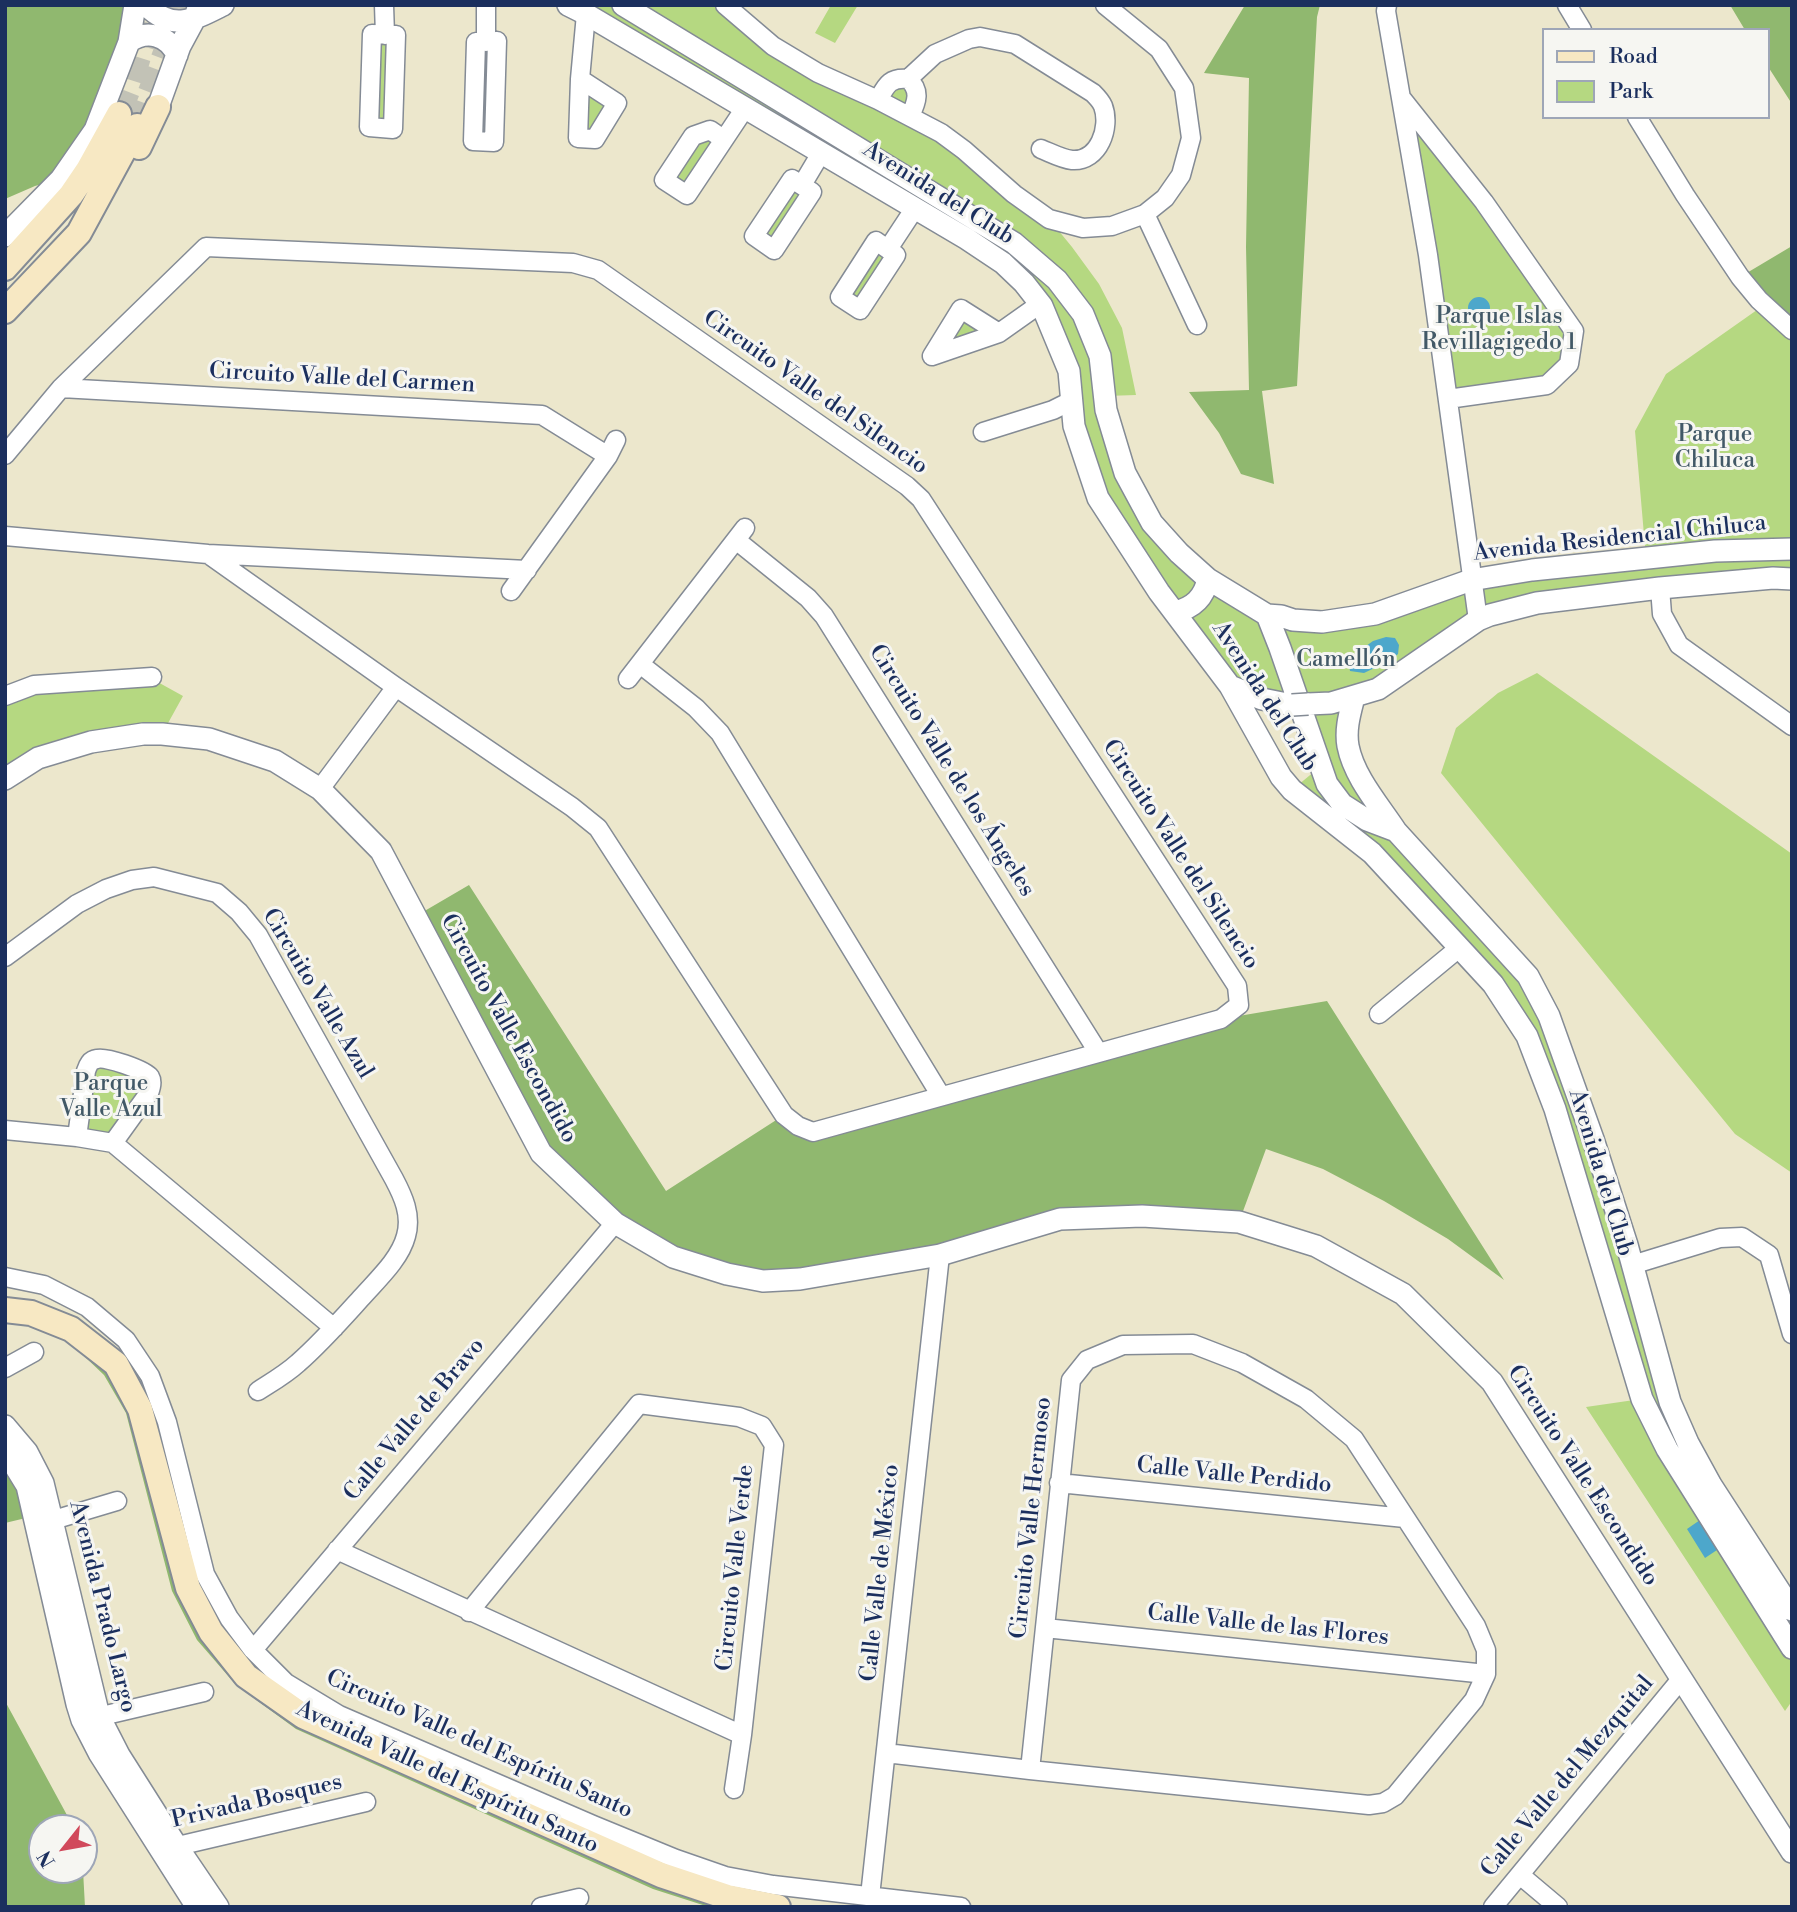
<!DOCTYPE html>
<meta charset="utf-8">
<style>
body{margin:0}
#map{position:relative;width:1797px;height:1912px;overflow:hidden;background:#ece7cc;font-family:"Libre Bodoni",serif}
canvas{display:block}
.frame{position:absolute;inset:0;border:7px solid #1b2f5e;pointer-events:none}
.legend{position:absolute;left:1542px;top:28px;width:228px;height:91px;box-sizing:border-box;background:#f6f6f2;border:2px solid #9ea6b7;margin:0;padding:9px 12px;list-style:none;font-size:21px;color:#1b2f5e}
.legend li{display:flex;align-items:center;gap:14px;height:35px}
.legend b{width:35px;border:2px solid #9ea6b7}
.north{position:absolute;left:28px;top:1814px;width:70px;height:70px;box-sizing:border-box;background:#f6f6f2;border:2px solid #9ea6b7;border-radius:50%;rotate:239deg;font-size:19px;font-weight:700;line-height:28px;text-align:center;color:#1b2f5e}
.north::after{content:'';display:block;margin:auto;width:24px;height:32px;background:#d1495b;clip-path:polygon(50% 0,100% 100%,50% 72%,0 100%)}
</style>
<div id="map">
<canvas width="1797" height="1912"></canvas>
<div class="frame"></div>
<ul class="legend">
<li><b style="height:9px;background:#f7e8c3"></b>Road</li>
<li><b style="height:19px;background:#b5d881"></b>Park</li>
</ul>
<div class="north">N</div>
</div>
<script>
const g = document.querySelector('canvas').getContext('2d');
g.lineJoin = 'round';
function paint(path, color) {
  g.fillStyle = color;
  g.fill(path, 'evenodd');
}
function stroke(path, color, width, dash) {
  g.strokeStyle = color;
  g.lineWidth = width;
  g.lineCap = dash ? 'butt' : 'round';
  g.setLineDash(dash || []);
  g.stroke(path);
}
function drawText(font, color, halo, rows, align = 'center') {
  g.font = font + ' "Libre Bodoni",serif';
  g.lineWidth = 6;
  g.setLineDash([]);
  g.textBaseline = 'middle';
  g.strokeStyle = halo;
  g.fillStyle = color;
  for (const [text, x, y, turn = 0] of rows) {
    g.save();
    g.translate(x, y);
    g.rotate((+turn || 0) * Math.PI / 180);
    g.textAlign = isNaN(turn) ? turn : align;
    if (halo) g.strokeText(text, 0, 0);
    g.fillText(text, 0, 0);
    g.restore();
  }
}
const green = new Path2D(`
 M568,5H725L773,46L878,100L908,79L911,116L1049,219L1072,247L1099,284L1122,328L1136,395L1106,396L1125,473L1207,580L1176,612L1098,498L1069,371L1024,283Z
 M831,5H858L835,43L815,33Z
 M372,34L396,35L393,129L369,127Z
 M580,79L617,103L595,139L578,138Z
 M1401,96L1574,331L1569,364L1547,385L1448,399Z
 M693,136L723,139L687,195L664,180Z
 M792,179L812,192L774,250L754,236Z
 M876,241L896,255L860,310L840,297Z
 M1764,305L1792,330V579L1490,615L1353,702L1359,775L1528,976L1670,1402L1792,1610V1701L1785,1711L1586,1407L1641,1399L1555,1109L1493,984L1292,790L1321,766L1299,703L1246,693L1184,611L1207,588L1276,628L1322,622L1472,580L1646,558L1635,431L1666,374Z
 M961,309L999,333L932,356Z
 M1537,673L1792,854V1173L1735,1134L1441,773L1456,728L1498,693Z
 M145,675L183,696L162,734H143L5,779V696Z
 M84,1058L162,1082L113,1141L79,1135Z`);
const forest = new Path2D(`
 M5,5H135L111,90L61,179L35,186L5,199Z
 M1245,5H1320L1317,17L1297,386L1262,391L1274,484L1241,474L1219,433L1189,392L1249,390L1246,247L1249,78L1204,73Z
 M1730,5H1792V104L1767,65V30H1745Z
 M1792,246V330L1740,277Z
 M469,885L666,1191L784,1115L813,1132L1221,1019L1327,1001L1504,1280L1448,1239L1384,1201L1323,1169L1266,1149L1239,1222L1060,1219L800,1279L673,1257L541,1153L416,916Z
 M64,1337L116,1364L188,1588L246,1676L778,1907H709L653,1889L296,1729L236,1685L197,1640L172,1591L126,1413L104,1375Z
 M5,1470L17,1473L30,1517L5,1523Z
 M5,1701L74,1828H42V1870H83L85,1907H5Z`);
const water = new Path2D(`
 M1468 308a11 11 0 1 1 22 0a11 11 0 1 1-22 0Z
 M1386,637L1395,638L1399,645L1398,654L1391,660L1364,673L1350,671L1348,659L1373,641Z
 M1700,1520L1717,1550L1705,1558L1687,1529Z`);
const secondaryTunnel = new Path2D(`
 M119,114L130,86L155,5
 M137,126L174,29L179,5`);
const minor = new Path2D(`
 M384,5L385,35
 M486,5V42
 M725,5L773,46L818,73L878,100L941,133L964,150L1014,194L1049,219L1083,228L1112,226L1145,214L1165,198L1181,175L1191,138L1184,88L1159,49L1105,5
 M1387,5L1386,11L1428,255L1478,620
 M1567,5L1582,30
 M372,34L396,35L393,129L369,127Z
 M497,41L494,142L473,141L476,42Z
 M580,79L617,103L595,139L578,138L580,79L586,14
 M908,79L935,54L969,39L980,37L1015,44L1093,93C1097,97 1101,101 1103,106C1111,127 1099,162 1072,160C1062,159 1051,153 1041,149
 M878,100C886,86 889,77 908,79C921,90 917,102 910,116
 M1403,100L1484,202L1574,331L1569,364L1547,385L1448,399
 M1637,117L1685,195L1740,277L1759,300L1792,330
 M723,139L710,130L693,136L664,180L687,195L745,108
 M792,179L812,192L774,250L754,236Z
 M802,185L821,153
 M1145,214L1197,325
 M876,241L896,255L860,310L840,297Z
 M888,249L915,208
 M932,356L999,333L1040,304
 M932,356L961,309L999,333
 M61,388L542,415L608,456
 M983,432L1053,410L1071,401
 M5,455L61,388L206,247L573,263L598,270L907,486L921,499L1237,986L1239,1005L1221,1019L813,1132L798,1126L784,1115L598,828L572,807L396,687L208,554
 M5,536L208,554L527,570
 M736,540L808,598L824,616L1098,1052
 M1660,588L1662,614L1679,645L1792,726
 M511,591L608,456L616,440
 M640,664L696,708L720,733L941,1096
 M628,679L745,528
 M5,696L34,685L152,677
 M320,789L396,687
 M5,957L77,904L106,889L132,880L154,877L217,893L239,912L258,935L394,1179C403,1196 412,1215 406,1236C400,1259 378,1279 362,1297C342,1319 321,1343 298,1363C286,1374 272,1382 258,1391
 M1379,1014L1459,948
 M5,1130L77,1137L113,1143L334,1328
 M77,1137L86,1071C88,1065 90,1060 97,1059C105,1056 145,1070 150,1077C153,1082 151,1088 149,1093L113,1143
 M1632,1265L1720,1238L1742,1237L1769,1255L1792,1334
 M5,1277L44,1285L87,1307L126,1340L150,1376L167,1422L205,1574L229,1618L253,1650L286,1683L339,1715L593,1825L676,1859L725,1876L773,1885L961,1907
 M5,1368L34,1352
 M1059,1483L1405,1518
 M40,1524L117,1501
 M337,1550L742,1735
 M469,1612L639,1404L739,1417L762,1426L774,1445L742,1735L734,1789
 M1045,1628L1486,1674
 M253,1650L615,1223
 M89,1719L204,1692
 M886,1753L1030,1770L1369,1805L1383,1803L1395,1796L1474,1700L1486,1674V1650L1476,1626L1354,1439L1306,1399L1242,1363L1193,1344L1123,1345L1087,1360L1071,1380L1030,1770
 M165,1849L366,1802
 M1520,1875L1558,1907
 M870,1896L940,1255
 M541,1907L579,1898
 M1493,1907L1682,1678`);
const tertiary = new Path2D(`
 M146,5C173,32 193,20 223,5
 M568,5L586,14L967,239L1003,263L1024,283L1042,306L1069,371L1074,426L1098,498L1159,592L1230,686L1281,777L1292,790L1372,853L1493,984L1527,1036L1555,1109L1642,1399L1667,1449L1792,1648
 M623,5L1014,243L1057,280L1083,314L1100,356L1106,410L1125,473L1152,523L1179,553L1208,579L1267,615L1273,625
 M129,42C147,29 168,35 177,55
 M158,107L180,46L194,20L199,5
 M5,236L61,179L95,130L129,42L135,5
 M1175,612C1193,608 1204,598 1208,579
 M1267,615L1280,648L1327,784L1342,804L1367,820L1396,831L1528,976L1549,1016L1593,1139L1627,1245L1670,1402L1688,1443L1711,1485L1792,1610
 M1267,615L1281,616L1293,620L1322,622L1375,614L1471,580L1532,570L1715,551L1792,549
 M1230,686L1262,699L1292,705
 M1354,697C1350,713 1345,729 1348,746C1354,777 1379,805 1396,831
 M1308,704L1331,703L1378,689L1478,620L1490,615L1537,603L1660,588L1773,578L1792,579
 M5,779L38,758L91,742L143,734H162L209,739L275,761L320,789L381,851L541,1153L615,1223L673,1257L727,1274L763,1281L800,1279L940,1255L1060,1219L1142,1216L1239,1222L1316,1246L1403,1294L1492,1382L1792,1852
 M5,1426L27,1452L43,1483L99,1716L119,1755L176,1845L218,1907
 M5,1450L27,1486L77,1704L82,1720L99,1753L197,1907`);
const secondary = new Path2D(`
 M139,147L158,107
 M5,268L71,195L88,170L119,114
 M5,311L79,233L137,126
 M5,1310L31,1313L71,1329L116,1364L140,1409L188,1588L211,1632L246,1676L303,1716L661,1875L727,1897L778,1907`);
const tertiaryBridge = new Path2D(`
 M1292,705L1308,704`);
const streetNames = [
 ["Avenida del Club",938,194,32],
 ["Circuito Valle del Carmen",342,379,3],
 ["Circuito Valle del Silencio",815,393,35],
 ["Avenida Residencial Chiluca",1620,539,-6],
 ["Avenida del Club",1264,697,57],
 ["Circuito Valle de los Ángeles",951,771,58],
 ["Circuito Valle del Silencio",1180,855,57],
 ["Circuito Valle Azul",317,994,59],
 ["Circuito Valle Escondido",508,1029,61],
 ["Avenida del Club",1600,1173,73],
 ["Calle Valle de Bravo",415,1420,-50],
 ["Calle Valle Perdido",1234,1476,6],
 ["Circuito Valle Escondido",1582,1476,57],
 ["Circuito Valle Hermoso",1032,1518,-84],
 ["Circuito Valle Verde",736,1568,-84],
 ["Calle Valle de México",881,1573,-84],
 ["Avenida Prado Largo",102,1607,76],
 ["Calle Valle de las Flores",1268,1626,6],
 ["Circuito Valle del Espíritu Santo",479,1745,24],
 ["Calle Valle del Mezquital",1568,1777,-50],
 ["Avenida Valle del Espíritu Santo",447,1778,25],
 ["Privada Bosques",257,1802,-13]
];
const parkNames = [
 ["Parque Islas",1499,317],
 ["Revillagigedo 1",1499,343],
 ["Parque",1715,435],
 ["Chiluca",1715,461],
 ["Camellón",1346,660],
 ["Parque",111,1084],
 ["Valle Azul",111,1110]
];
paint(green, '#b5d881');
paint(forest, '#90b86f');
paint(water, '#4da7cb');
stroke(secondaryTunnel, '#c2c2b6', 24, [24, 12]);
stroke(minor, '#848b95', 21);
stroke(tertiary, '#848b95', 24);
stroke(secondary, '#848b95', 28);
stroke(minor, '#fff', 18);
stroke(tertiary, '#fff', 21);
stroke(secondary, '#f7e8c3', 24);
stroke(tertiaryBridge, '#848b95', 24, []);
stroke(tertiaryBridge, '#fff', 21);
drawText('23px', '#1b2f5e', '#f6f6f2', streetNames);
drawText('23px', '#425967', '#f6f6f2', parkNames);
</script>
